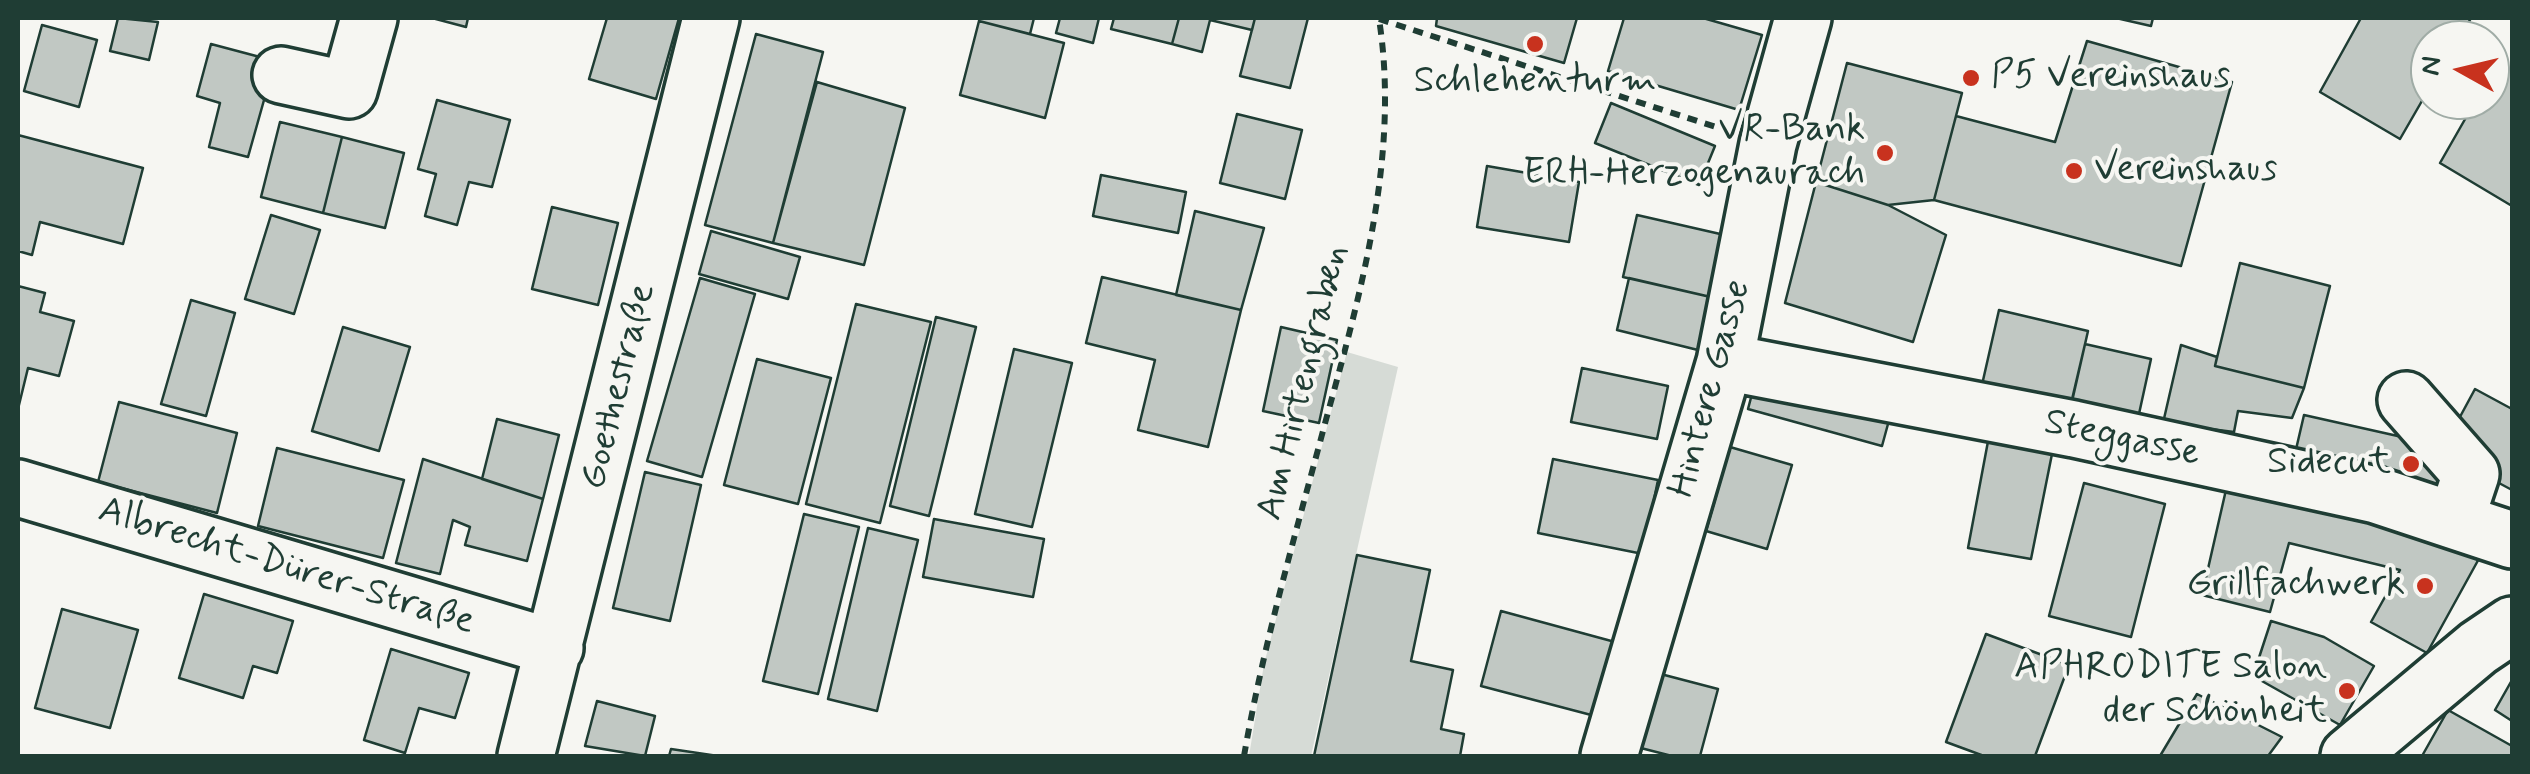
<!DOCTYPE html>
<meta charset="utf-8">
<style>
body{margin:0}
#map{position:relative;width:2530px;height:774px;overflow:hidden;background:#f6f6f2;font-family:Mynerve,sans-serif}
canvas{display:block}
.frame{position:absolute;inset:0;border:20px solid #1f3d34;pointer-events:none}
.north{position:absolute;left:2410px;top:20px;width:100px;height:100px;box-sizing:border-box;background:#f6f6f2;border:2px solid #a0aca6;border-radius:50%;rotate:278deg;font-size:28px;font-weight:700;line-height:40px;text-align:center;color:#1f3d34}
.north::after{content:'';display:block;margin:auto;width:35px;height:45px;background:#c8321e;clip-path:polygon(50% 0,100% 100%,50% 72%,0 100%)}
</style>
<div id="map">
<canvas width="2530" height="774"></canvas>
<div class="frame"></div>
<div class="north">N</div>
</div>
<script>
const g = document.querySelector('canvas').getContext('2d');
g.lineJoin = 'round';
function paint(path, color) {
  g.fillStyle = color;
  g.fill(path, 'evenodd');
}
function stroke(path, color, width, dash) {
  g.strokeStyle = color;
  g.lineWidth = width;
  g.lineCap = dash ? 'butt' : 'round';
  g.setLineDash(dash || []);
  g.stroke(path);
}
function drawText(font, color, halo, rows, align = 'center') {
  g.font = font + ' Mynerve,sans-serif';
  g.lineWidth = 8;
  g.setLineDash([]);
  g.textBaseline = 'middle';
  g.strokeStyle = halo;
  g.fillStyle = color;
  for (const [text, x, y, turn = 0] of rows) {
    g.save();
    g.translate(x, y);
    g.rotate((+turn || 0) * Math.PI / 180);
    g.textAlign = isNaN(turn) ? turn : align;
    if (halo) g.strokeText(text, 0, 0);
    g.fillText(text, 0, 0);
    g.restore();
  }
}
const green = new Path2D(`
 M1347,352L1398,367L1311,756H1249L1264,664Z`);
const building = new Path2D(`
 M118,18L158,22L149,60L110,51Z
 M432,18H468L466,27Z
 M607,18H679L656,99L589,79Z
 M980,18H1034L1030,34L979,21Z
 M1060,18H1099L1093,43L1056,33Z
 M1114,18H1179L1172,44L1111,29Z
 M1179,18H1255L1252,30L1210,20L1202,52L1172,44Z
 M1255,18H1308L1290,88L1240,76Z
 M1437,18H1577L1564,63L1436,26Z
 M1624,18H1703L1762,35L1739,110L1608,71Z
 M2116,18H2153L2151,26Z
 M2361,18H2471L2458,40H2430V87L2400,139L2320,92Z
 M979,21L1064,43L1045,118L960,95Z
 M42,25L97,40L79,107L24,91Z
 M756,34L823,52L773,243L705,225Z
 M2087,41L2232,82L2181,266L1934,200L1956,116L2055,142Z
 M211,44L275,61L248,157L209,147L220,103L197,96Z
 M2498,62L2512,71V206L2440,163L2476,100H2490V77Z
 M1847,63L1962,93L1934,200L1888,205L1816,182Z
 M817,82L905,108L864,265L773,243Z
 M437,100L510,120L492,187L469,182L457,225L425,216L436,174L418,169Z
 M1611,103L1715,146L1699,185L1595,143Z
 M1237,114L1302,130L1285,199L1220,183Z
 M280,122L342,137L323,213L261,197Z
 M18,135L143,168L123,244L40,222L32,255L18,251Z
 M342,137L404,153L385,228L323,213Z
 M1487,166L1579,182L1569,242L1477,227Z
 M1101,175L1186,192L1178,233L1093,216Z
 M1816,182L1888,205L1946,235L1913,342L1785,303Z
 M552,207L618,223L598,305L532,289Z
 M1195,211L1264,228L1241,310L1176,295Z
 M271,215L320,230L294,314L245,299Z
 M1637,215L1729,236L1715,298L1623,277Z
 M711,231L800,257L788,299L699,274Z
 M2240,263L2330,286L2304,388L2215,366Z
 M1102,277L1241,310L1208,447L1138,430L1155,360L1086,343Z
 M700,278L755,294L702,477L647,461Z
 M1629,278L1715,298L1702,351L1617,330Z
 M18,286L45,293L40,312L74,321L59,376L28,368L18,409Z
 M191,300L235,313L206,416L161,404Z
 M856,304L931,322L880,523L806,504Z
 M1999,310L2088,331L2068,419L1979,398Z
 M936,317L976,327L929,516L890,506Z
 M343,327L410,347L379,451L312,431Z
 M1281,327L1337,340L1319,423L1263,411Z
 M2085,344L2151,359L2137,423L2070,408Z
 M2181,345L2217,357L2215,366L2304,388L2292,418L2238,411L2234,432L2163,423Z
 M1014,349L1072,363L1032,527L975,514Z
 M757,359L831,378L798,504L724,485Z
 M1582,368L1668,386L1657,439L1571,422Z
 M1757,375L1891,413L1882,446L1748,409Z
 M2475,389L2512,409V490L2441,452Z
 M119,402L237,433L217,513L98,482Z
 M2304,415L2420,441L2458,496L2294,458Z
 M497,419L559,435L543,499L482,479Z
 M1989,436L2053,449L2031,559L1968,548Z
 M1730,447L1792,465L1767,549L1706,531Z
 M277,448L404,480L383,558L258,526Z
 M423,459L543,499L527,561L465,545L470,527L453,520L440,574L396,563Z
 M1553,459L1658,480L1643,554L1538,533Z
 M645,472L701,485L670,621L613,608Z
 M2228,481L2425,524L2481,555L2427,653L2371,622L2400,570L2289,543L2270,612L2202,595Z
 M2084,483L2165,504L2131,637L2049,616Z
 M804,514L859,527L818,694L763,681Z
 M934,519L1044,539L1033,597L923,577Z
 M868,528L918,540L877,711L828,699Z
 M1357,555L1430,570L1411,661L1453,670L1441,729L1464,734L1460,756H1314Z
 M204,594L293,621L277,673L253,666L243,698L179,678Z
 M62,609L138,630L110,728L35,708Z
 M1501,611L1615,642L1595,716L1481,686Z
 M2271,621L2324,637L2374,666L2340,725L2253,676Z
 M1986,634L2069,665L2035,756H1984L1946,742Z
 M391,649L469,673L455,718L419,708L405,753L364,740Z
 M1653,672L1718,689L1700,756H1672L1633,746Z
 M2512,680V721L2495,710Z
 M2197,694L2282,737L2268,756H2160Z
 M597,701L655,716L645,756L585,746Z
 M2448,710L2512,746V756H2422Z
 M671,749L718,756H669Z`);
const path = new Path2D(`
 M1379,19L1719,128
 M1244,756C1264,641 1297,529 1327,416C1362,289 1400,152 1379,19`);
const minor = new Path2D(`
 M281,75L349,90L369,18
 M1725,362L2074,429L2376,495L2512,540
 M2406,400L2471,474L2456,519
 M18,488L555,648
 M526,756L711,18
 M1609,756L1725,362L1768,144L1803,18
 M2349,756L2478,648L2512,625`);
const markers = [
 [1535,44,10,"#c8321e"],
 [1971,78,10,"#c8321e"],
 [1885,153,10,"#c8321e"],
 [2074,171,10,"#c8321e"],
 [2411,464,10,"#c8321e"],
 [2425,586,10,"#c8321e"],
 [2347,691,10,"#c8321e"]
];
const poiNames = [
 ["P5 Vereinshaus",1991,78,"left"],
 ["Schlehenturm",1535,83,"center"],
 ["VR-Bank",1865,131],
 ["ERH-Herzogenaurach",1865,175],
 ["Vereinshaus",2094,171,"left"],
 ["Sidecut",2391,464],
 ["Grillfachwerk",2405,586],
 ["APHRODITE Salon",2327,669],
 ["der Schönheit",2327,713]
];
const streetNames = [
 ["Am Hirtengraben",1305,383,-76],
 ["Goethestraße",620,387,-76],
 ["Hintere Gasse",1712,389,-75],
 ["Steggasse",2122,440,12],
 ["Albrecht-Dürer-Straße",286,568,17]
];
paint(green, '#d6dbd6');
paint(building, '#c1c8c3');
stroke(building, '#1f3d34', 2.5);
stroke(minor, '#1f3d34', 62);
stroke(path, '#1f3d34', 6, [10, 8]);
stroke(minor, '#f6f6f2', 55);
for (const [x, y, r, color] of markers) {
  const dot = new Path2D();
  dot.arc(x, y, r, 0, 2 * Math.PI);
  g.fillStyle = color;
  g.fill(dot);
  stroke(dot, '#f6f6f2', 4);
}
drawText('38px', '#1f3d34', '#f6f6f2', poiNames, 'right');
drawText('38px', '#1f3d34', '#f6f6f2', streetNames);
</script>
